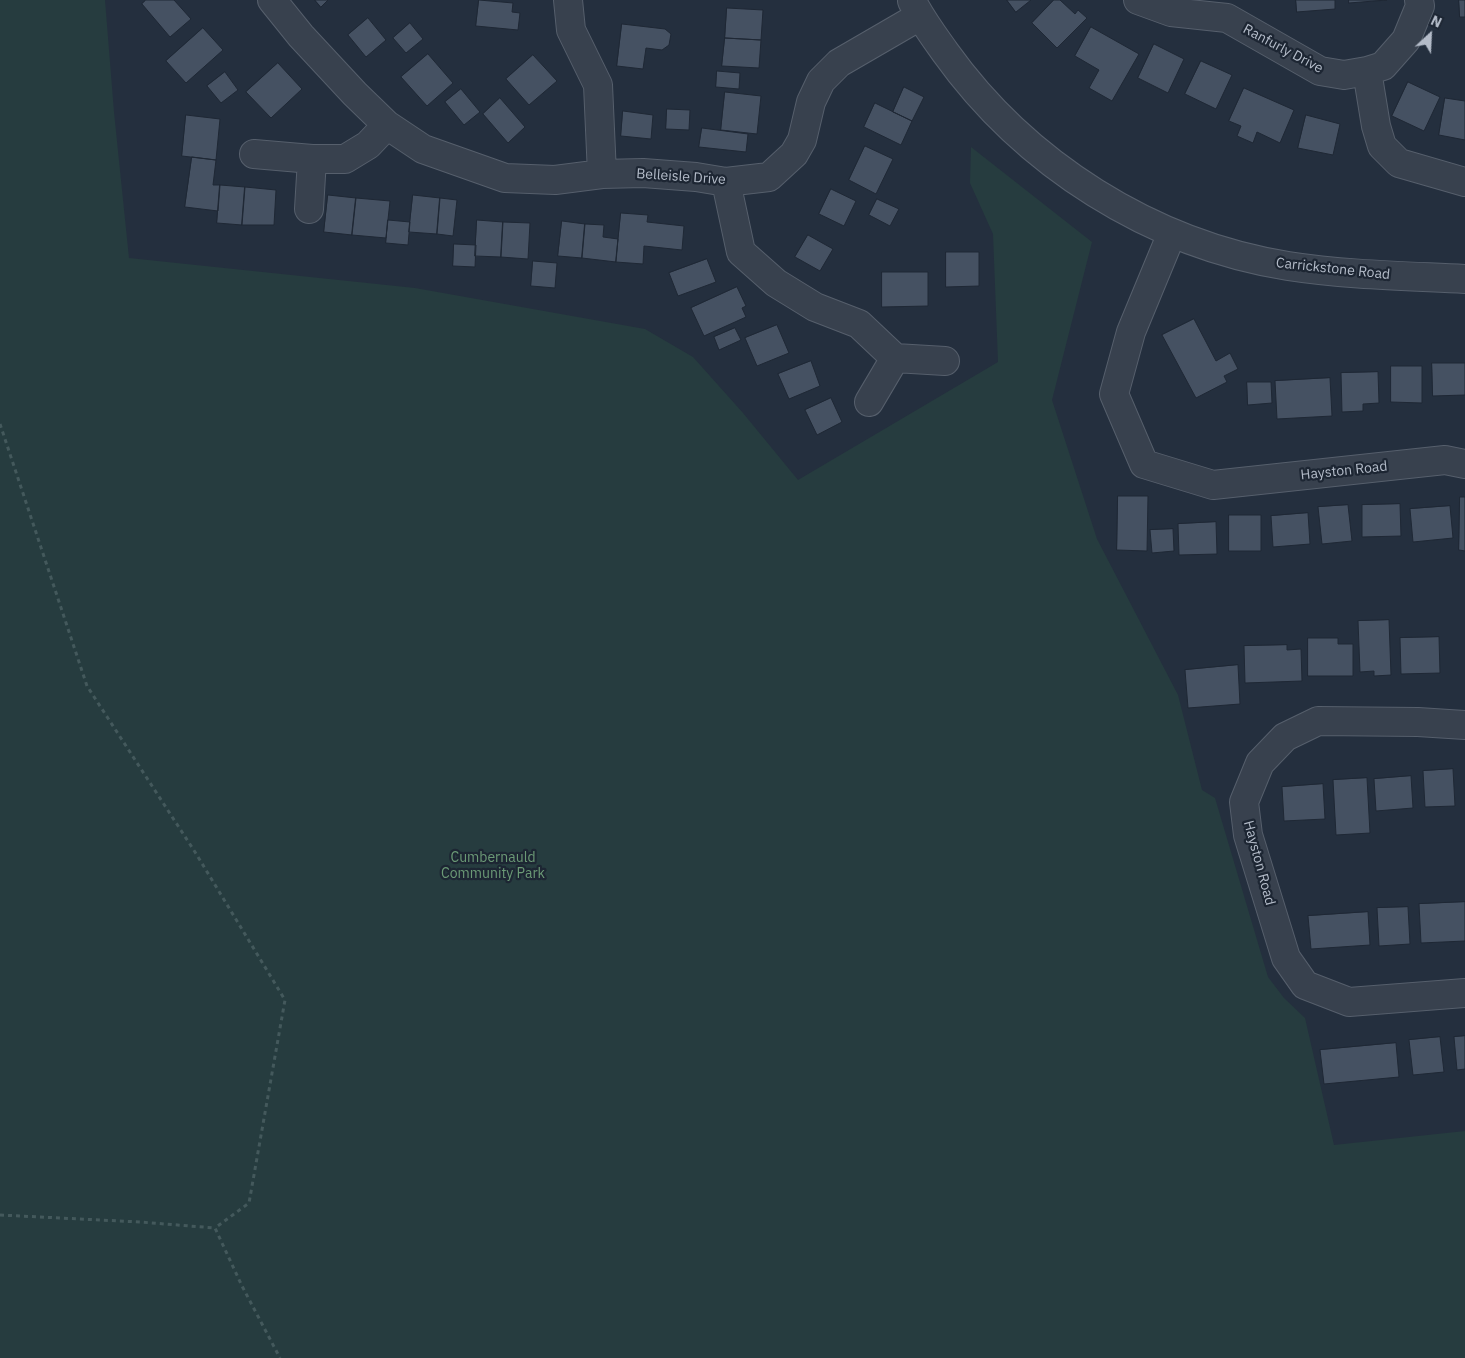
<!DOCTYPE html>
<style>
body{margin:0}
#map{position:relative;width:1465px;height:1358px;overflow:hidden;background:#242f3e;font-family:"IBM Plex Sans",sans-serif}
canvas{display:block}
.north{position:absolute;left:1405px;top:10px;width:50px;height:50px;-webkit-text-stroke:4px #1d2633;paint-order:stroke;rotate:25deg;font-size:14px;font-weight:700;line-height:20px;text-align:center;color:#b4bcc9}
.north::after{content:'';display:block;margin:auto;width:18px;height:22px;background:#b4bcc9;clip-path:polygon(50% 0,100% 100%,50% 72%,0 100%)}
</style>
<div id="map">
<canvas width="1465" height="1358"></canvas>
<div class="north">N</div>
</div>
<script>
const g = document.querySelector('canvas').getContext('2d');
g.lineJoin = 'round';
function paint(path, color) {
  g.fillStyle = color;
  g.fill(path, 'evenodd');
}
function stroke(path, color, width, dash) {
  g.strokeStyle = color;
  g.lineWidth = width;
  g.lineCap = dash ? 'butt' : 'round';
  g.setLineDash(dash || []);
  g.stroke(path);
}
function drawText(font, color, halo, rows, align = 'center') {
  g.font = font + ' "IBM Plex Sans",sans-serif';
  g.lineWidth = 4.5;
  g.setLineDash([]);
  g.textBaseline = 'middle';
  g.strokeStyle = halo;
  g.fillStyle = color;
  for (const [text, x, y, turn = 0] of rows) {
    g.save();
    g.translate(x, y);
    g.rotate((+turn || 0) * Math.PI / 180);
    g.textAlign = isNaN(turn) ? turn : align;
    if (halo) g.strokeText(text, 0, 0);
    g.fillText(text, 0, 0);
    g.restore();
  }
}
const green = new Path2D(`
 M0,0H105L114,112L129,258L415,288L645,329L693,357L743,413L798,480L998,362L993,234L970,183L971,147L1092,242L1052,400L1097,539L1178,695L1202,790L1215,798L1268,977L1284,998L1305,1018L1334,1145L1465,1131V1358H0Z`);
const building = new Path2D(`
 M146,0H174L191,19L170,37L142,4Z
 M315,0H328L321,7Z
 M479,0L513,3L512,12L520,13L518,30L476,26Z
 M1007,0H1031L1016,12Z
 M1054,0H1060L1075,14L1078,10L1087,18L1057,48L1032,23Z
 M1296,0H1335V9L1297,12Z
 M1349,0H1387L1349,3Z
 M1459,0H1465V17H1460Z
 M727,8L763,10L761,40L725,38Z
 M368,18L386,40L366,57L348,35Z
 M410,23L423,39L406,53L393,38Z
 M622,24L665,29L671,34L669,45L662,50L646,48L643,69L617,66Z
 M1091,27L1139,54L1112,101L1089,88L1099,70L1075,56Z
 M203,28L223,50L186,83L166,61Z
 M725,38L761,40L759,68L722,66Z
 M1154,44L1184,59L1168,93L1138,78Z
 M428,54L453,83L427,106L401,77Z
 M533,55L557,81L529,105L506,79Z
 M1201,61L1232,75L1216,109L1185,94Z
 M278,63L302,89L271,118L246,92Z
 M717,71L740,73L739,89L716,87Z
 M225,72L238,90L221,103L207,86Z
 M1408,82L1440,97L1424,131L1392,116Z
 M904,87L924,97L912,121L893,112Z
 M1244,88L1294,110L1280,143L1257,132L1253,143L1237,136L1241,126L1229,121Z
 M461,89L480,112L464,125L445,102Z
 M725,92L761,96L757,134L721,130Z
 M500,98L525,127L508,143L483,114Z
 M1445,98L1465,101V140L1439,135Z
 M875,103L912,121L901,145L864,127Z
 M667,109L690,110L689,130L666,129Z
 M623,111L653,115L651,139L621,136Z
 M186,115L220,119L216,160L182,156Z
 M1306,115L1340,124L1333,155L1298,148Z
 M702,128L748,134L746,152L699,147Z
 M865,146L893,159L876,194L849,180Z
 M192,157L216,160L213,185H220L218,211L185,207Z
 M220,185L245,187L242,225L217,223Z
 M245,187L276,190L274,225H242Z
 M831,189L856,201L844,226L819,214Z
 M328,195L356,198L352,235L324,232Z
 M413,195L440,198L437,234L409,232Z
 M356,198L390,201L386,238L352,235Z
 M440,198L457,200L453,236L437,234Z
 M877,199L899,209L890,226L869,215Z
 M621,213L648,215L647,222L684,226L682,250L644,246L643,264L616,262Z
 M388,220L410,222L408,245L386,243Z
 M477,220L503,222L501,257L475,256Z
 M562,221L585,224L582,258L558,256Z
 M503,222L530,223L528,259L501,257Z
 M585,224L604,225L603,237L618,239L616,262L582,258Z
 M808,235L833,249L820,271L795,257Z
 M454,244L476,245L475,267L453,266Z
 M946,252H979V286L946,287Z
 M707,259L716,282L678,296L669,273Z
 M533,261L557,263L555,288L531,286Z
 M882,272H928V306L882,307Z
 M737,287L746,306L742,308L746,317L704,336L691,308Z
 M1194,319L1216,361L1230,353L1238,369L1224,376L1227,382L1196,398L1162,335Z
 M777,325L789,353L757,366L745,338Z
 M735,328L741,340L719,350L714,337Z
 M811,361L820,386L789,399L778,374Z
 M1432,363H1465V395L1433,396Z
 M1391,366H1422V403L1391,402Z
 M1378,372L1379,403L1363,404V411L1342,412L1341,373Z
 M1330,378L1332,416L1277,419L1275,381Z
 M1247,382H1271L1272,403L1248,405Z
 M831,398L842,422L817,435L805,410Z
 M1118,496H1148L1147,551L1117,550Z
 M1460,497H1465V551L1459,550Z
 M1400,504L1401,536L1362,537V505Z
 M1348,505L1352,541L1322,544L1318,507Z
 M1450,506L1453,538L1413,542L1410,509Z
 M1308,513L1310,544L1273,547L1271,516Z
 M1229,515H1261V551H1229Z
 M1216,522L1217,554L1179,555L1178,524Z
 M1173,529L1174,551L1152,553L1150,530Z
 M1389,620L1391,675L1374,676V671L1360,672L1358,621Z
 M1439,637L1440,673L1401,674L1400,638Z
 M1308,638H1338V644H1353V676H1308Z
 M1287,645V650L1301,649L1302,681L1245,683L1244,646Z
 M1238,665L1240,704L1188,708L1185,670Z
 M1453,769L1455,806L1425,807L1423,771Z
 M1411,776L1413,808L1376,811L1374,779Z
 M1367,778L1370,833L1336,835L1333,780Z
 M1323,784L1325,819L1284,821L1282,787Z
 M1465,902V941L1421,943L1419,904Z
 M1408,907L1410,944L1379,946L1377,908Z
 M1368,912L1370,945L1311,949L1308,916Z
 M1465,1036V1069L1457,1070L1454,1037Z
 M1440,1037L1444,1072L1413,1075L1409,1040Z
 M1396,1043L1399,1077L1324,1084L1320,1050Z`);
const path = new Path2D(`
 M0,424L87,686L195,852L285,1000L249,1203L215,1228
 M0,1215L140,1222L215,1228L242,1286L280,1358`);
const minor = new Path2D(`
 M272,0L301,36L355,94L387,125L423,149L505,178L555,180L602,174L643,173L696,177L726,182L769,177L794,154L802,140L811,102L821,81L839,63L920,16
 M568,0L571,30L598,85L602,174
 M1138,0L1171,12L1227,18L1320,71L1344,75L1367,71L1383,66L1406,40L1420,6L1419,0
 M912,1C921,19 933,35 945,52C1025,164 1151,244 1288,266C1346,275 1406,276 1465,279
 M1367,71L1376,126L1382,146L1399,163L1465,182
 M254,154L312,159H345L368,145L387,125
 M726,182L741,252L776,283L815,307L859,324L895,358L945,361
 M309,209L312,159
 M1172,233L1131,332L1114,394L1144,464L1213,485L1445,460L1465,464
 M869,402L895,358
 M1465,725L1418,722L1318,721L1285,737L1260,763L1244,802L1248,835L1286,958L1305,985L1349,1002L1465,993`);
const streetNames = [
 ["Ranfurly Drive",1283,49,28],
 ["Belleisle Drive",681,177,4],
 ["Carrickstone Road",1333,269,6],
 ["Hayston Road",1344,471,-6],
 ["Hayston Road",1259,863,75]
];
const parkNames = [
 ["Cumbernauld",493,858],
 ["Community Park",493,874]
];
paint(green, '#263c3f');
paint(building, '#455162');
stroke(building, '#1f2835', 1);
stroke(minor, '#565f6c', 30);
stroke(path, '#44595c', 3, [4, 4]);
stroke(minor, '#38414e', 28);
drawText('14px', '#b4bcc9', '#1d2633', streetNames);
drawText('14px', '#6b9a76', '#1d2633', parkNames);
</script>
